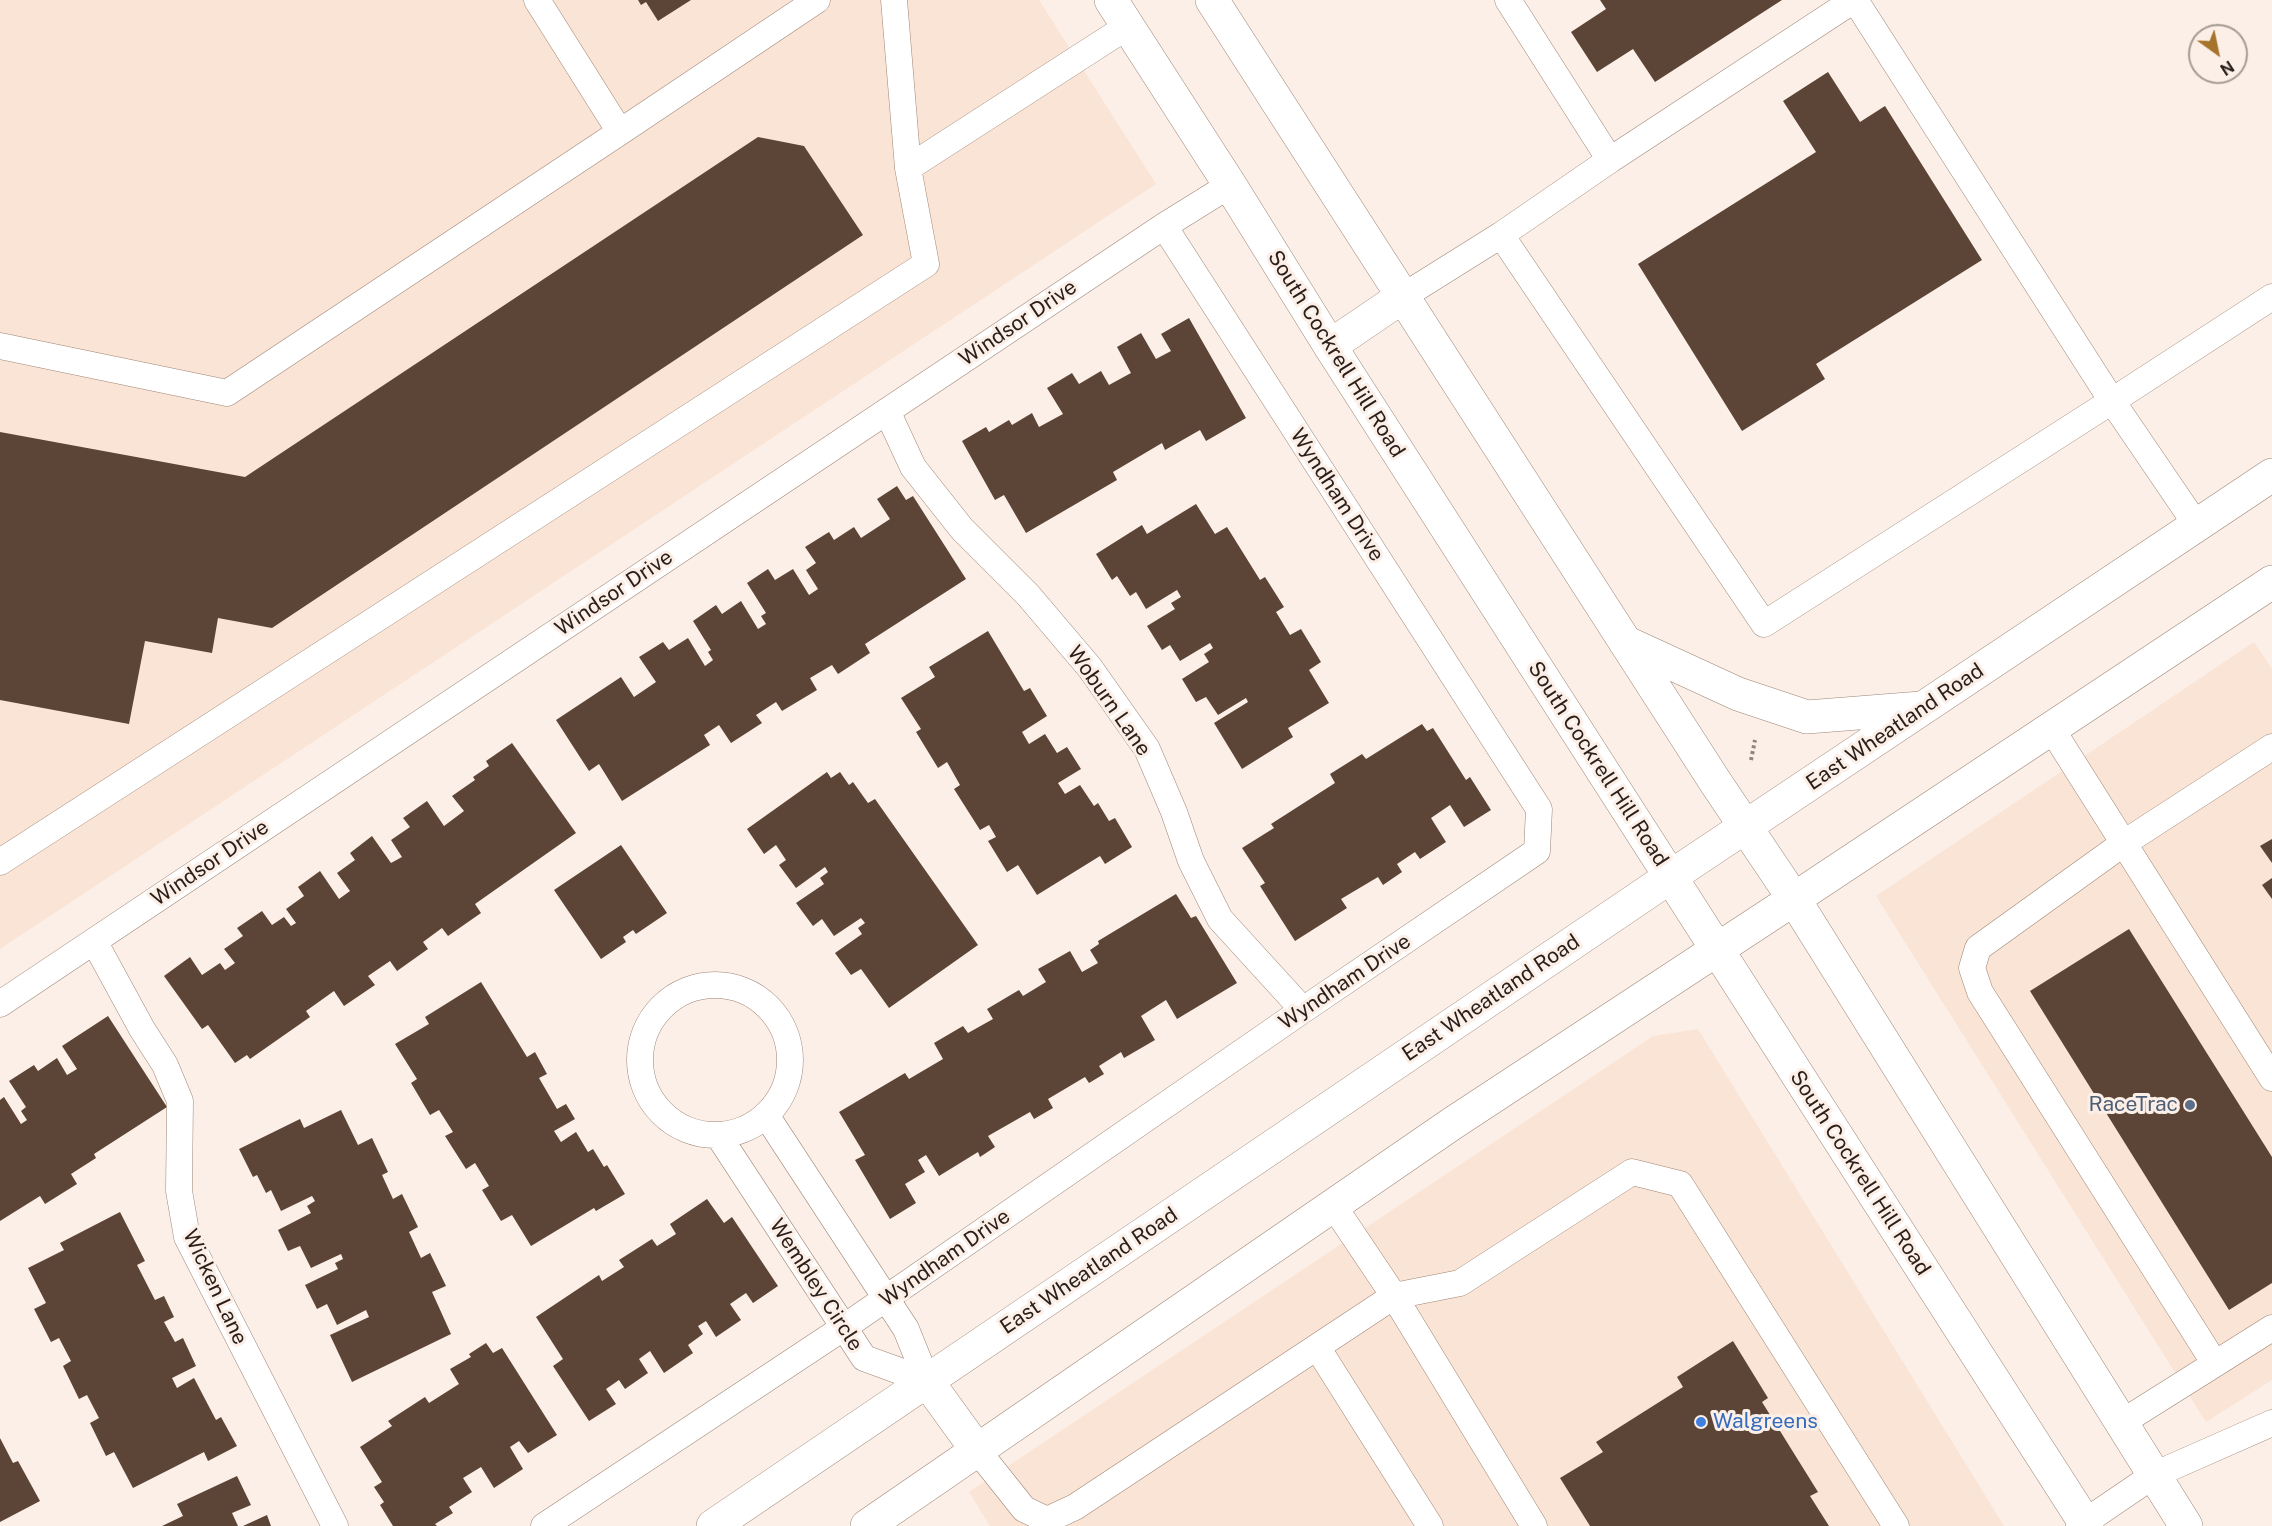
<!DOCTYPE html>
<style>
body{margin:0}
#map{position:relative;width:2272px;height:1526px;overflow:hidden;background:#fbefe7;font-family:"Public Sans",sans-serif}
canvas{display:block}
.north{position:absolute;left:2188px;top:24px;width:60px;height:60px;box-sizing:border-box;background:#fbefe7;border:2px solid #a79b94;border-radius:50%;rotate:147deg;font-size:16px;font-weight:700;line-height:24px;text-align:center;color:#291e18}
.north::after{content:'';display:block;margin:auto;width:21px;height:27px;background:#a5732a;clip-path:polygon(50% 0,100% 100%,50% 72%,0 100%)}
</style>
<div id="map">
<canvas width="2272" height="1526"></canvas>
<div class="north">N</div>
</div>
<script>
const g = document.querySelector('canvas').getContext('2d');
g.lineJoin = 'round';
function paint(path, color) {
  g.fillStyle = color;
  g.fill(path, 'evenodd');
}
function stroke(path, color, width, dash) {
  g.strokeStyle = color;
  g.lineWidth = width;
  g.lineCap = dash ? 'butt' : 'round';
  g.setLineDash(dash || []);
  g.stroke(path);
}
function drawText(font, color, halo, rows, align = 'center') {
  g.font = font + ' "Public Sans",sans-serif';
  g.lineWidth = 6;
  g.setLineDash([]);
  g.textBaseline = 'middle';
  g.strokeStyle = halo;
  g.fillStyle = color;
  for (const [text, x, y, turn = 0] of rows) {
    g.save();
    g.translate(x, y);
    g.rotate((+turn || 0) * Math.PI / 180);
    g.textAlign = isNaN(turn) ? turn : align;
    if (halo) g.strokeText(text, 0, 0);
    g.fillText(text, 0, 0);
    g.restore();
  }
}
const built = new Path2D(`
 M0,0H1039L1156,184L0,949Z
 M2254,642L2272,669V1380L2206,1422L1876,896Z
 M1698,1029L2004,1526H990L969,1492L1653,1036Z`);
const building = new Path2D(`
 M638,0H691L658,21L646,2L641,5Z
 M1600,0H1782L1655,82L1633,49L1597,72L1571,32L1606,9Z
 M1828,72L1860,122L1885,106L1982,260L1816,364L1825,379L1742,431L1638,264L1816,152L1783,101Z
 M758,137L804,146L863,235L272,628L218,618L212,653L145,641L129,724L0,700V432L245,477Z
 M1189,318L1246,418L1206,441L1200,430L1165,450L1162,443L1113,472L1117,480L1026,533L1004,495L995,500L962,441L986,427L989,432L1009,420L1012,425L1032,413L1039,427L1063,414L1047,388L1072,373L1079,384L1101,371L1109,385L1131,373L1117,347L1141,333L1156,359L1171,351L1161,334Z
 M897,486L906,500L913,496L966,579L865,644L870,653L838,674L832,665L810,678L817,690L782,711L776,702L756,715L762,723L731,743L719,725L704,735L710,745L622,801L599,764L589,771L556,720L621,677L634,697L656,682L639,657L663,642L669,650L688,638L705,666L713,660L708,652L711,650L693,621L716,605L722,614L741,601L758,629L766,624L761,616L766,613L747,583L768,569L775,580L793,569L809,595L818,589L806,570L816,563L805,547L829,532L834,540L854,527L861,538L890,519L877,499Z
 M1196,504L1215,534L1227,527L1260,580L1265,577L1284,607L1276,612L1290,635L1301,629L1321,662L1309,670L1329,703L1288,728L1293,737L1242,769L1214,723L1248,702L1246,698L1218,715L1206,697L1196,702L1182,679L1209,662L1204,654L1213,648L1210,643L1180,661L1170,645L1162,650L1147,626L1175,609L1171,603L1181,597L1177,590L1146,609L1136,592L1130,596L1117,576L1112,580L1096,554L1142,525L1147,534Z
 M988,631L1024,691L1030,688L1047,716L1022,732L1029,744L1045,734L1057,753L1067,747L1081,769L1058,783L1065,794L1080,785L1094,806L1098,803L1109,821L1115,818L1132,847L1105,864L1100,856L1037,895L1018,865L1007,872L988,841L996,837L989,825L980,830L954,789L960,785L947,762L938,768L916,732L921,729L901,698L935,677L929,667Z
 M1422,724L1427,731L1433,728L1466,780L1470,777L1491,810L1464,827L1450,805L1431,818L1446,842L1420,859L1415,852L1397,864L1402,872L1383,885L1378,877L1341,899L1347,908L1295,941L1260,886L1265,883L1242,848L1274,828L1271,824L1335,783L1330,774L1362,754L1366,759Z
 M512,743L576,833L475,904L481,913L448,936L442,928L423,942L428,949L397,971L390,961L368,976L375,985L344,1006L334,991L306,1011L310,1017L250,1059L247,1055L235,1063L208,1025L202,1029L164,976L190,957L202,975L220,963L225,970L235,963L224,949L243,936L237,928L262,911L272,925L284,917L291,926L296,923L286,909L304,896L298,887L320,871L339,899L350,891L337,873L355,860L350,853L372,836L391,863L402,857L391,840L410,827L403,818L427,801L444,826L464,811L452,796L475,780L473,777L489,766L486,761Z
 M827,772L831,778L840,772L849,785L853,782L868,803L875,799L978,945L889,1008L861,969L851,975L835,953L862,934L858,928L865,923L861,918L834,936L822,919L813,926L796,903L824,884L820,878L828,872L825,867L796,888L779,865L786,860L776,845L764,854L747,829Z
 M2272,839V863L2260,846Z
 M621,845L667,913L636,934L633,930L623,937L626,942L601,959L554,890Z
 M2272,878V899L2262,885Z
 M1176,894L1191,918L1196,916L1237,983L1177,1019L1166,1000L1141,1016L1155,1040L1124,1058L1121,1052L1099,1066L1104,1074L1089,1083L1085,1077L1048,1099L1053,1108L1034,1119L1030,1112L988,1136L995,1147L980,1157L978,1152L939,1176L926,1155L918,1160L925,1172L905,1184L916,1203L890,1219L855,1160L865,1155L839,1112L905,1073L909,1079L943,1059L934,1043L963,1026L968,1033L993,1019L987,1009L1019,990L1023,996L1046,982L1038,969L1070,951L1082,972L1098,963L1090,950L1099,944L1098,941Z
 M2129,929L2272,1157V1283L2229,1310L2030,991Z
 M481,982L527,1057L535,1052L547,1074L539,1078L557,1109L566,1104L575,1119L554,1131L561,1142L576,1132L588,1152L593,1149L604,1167L607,1165L625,1194L596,1211L594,1208L531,1246L512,1215L501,1221L482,1190L489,1186L475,1163L466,1169L445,1136L453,1132L439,1110L430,1115L411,1083L417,1079L395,1044L429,1024L425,1017Z
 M108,1016L167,1107L94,1154L96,1158L71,1174L77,1184L45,1204L40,1196L0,1221V1100L4,1097L21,1124L27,1120L21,1111L26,1107L9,1081L34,1065L38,1071L57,1058L67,1075L77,1069L62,1046Z
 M341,1110L358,1145L372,1138L388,1172L382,1175L393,1199L402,1194L418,1227L409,1232L421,1258L430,1253L446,1286L432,1292L451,1334L352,1382L330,1335L369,1317L366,1310L337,1325L327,1304L317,1309L305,1285L338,1269L335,1263L343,1259L341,1254L311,1268L300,1246L288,1251L278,1230L311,1213L307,1206L315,1201L312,1196L281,1211L271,1190L266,1193L257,1175L253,1177L239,1149L300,1119L304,1128Z
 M707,1199L724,1223L732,1217L778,1286L753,1303L746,1293L730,1304L741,1320L716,1337L706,1321L698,1326L703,1334L688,1345L693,1353L664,1373L650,1351L639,1359L648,1373L625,1389L619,1380L606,1389L616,1404L589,1421L553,1366L563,1359L536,1317L599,1275L602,1281L624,1267L619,1260L652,1239L657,1246L676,1234L670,1224Z
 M120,1212L145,1261L137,1265L155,1300L164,1296L174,1317L164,1322L175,1342L183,1338L196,1366L172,1378L177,1388L194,1378L216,1420L221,1417L237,1446L208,1461L204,1452L133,1488L114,1452L106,1456L90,1423L99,1418L87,1395L79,1399L63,1366L71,1361L59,1338L51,1342L34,1309L46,1303L28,1268L64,1250L60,1243Z
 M1733,1341L1768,1398L1762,1402L1818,1492L1810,1496L1829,1526H1590L1560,1478L1603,1452L1596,1442L1683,1387L1677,1377Z
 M486,1343L493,1353L502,1348L557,1435L528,1453L519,1441L510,1447L523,1469L494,1488L481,1467L463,1478L472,1492L449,1507L453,1513L435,1524L437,1526H393L380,1505L384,1502L374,1487L382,1482L360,1447L392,1426L388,1421L425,1397L429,1403L459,1384L450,1369L471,1357L469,1354Z
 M0,1438L13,1463L18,1461L40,1501L0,1522Z
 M237,1476L251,1505L232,1513L238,1526H162L183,1516L177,1504Z
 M267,1515L271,1526H243Z`);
const path = new Path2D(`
 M1751,760L1755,740`);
const lane = new Path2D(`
 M537,0L620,132L817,0
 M894,0L908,168
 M1508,0L1610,160L1501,235L1764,624L2112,401L1855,0
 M1610,160L1854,0
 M1402,297L1501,235
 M0,346L227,393L620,132
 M887,411L913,467L962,529L1028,595L1090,668L1147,749L1174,812L1191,861L1220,919L1303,1010
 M2198,524L2193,520L2112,401L2272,297
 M2051,728L2272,1078
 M0,862L926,264L908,168L1128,26
 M94,941L142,1029L165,1065L180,1101L179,1191L187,1237L335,1526
 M640 1060a75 75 0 1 1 150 0a75 75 0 1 1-150 0Z
 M0,1004L1164,226L1230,185
 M766,1115L906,1329L927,1381
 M718,1135L864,1358L927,1381
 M1333,1205L1394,1296L1534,1526
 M1317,1347L1430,1526
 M2215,1364L1980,992L1972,968L1978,948L2124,843L2272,747
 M2121,1423L2272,1328
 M977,1450L1024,1509L1047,1520L1075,1507L1394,1296L1460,1283L1632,1172L1680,1184L1896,1526
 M544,1526L843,1328L1303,1010L1537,851L1539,809L1164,226
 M2079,1526L2154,1475L2272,1423`);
const secondary = new Path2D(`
 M1111,0L1230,185L1330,346L2087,1526
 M1212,0L1716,783L1794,899L2186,1526
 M1330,346L1402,297
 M1625,642L1738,694L1807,717L1921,708
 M927,1381L977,1450
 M713,1526L1670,877L2272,475
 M867,1526L1453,1123L1794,899L2272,582`);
const markers = [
 [2190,1105,6,"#5c6f8a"],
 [1701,1422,6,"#3f7fe0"]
];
const streetNames = [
 ["Windsor Drive",1018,323,-34],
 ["South Cockrell Hill Road",1336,354,58],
 ["Wyndham Drive",1337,495,57],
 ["Windsor Drive",614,593,-34],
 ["Woburn Lane",1109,701,55],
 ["East Wheatland Road",1895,727,-34],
 ["South Cockrell Hill Road",1598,764,57],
 ["Windsor Drive",210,863,-34],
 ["Wyndham Drive",1345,982,-34],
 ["East Wheatland Road",1491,998,-34],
 ["South Cockrell Hill Road",1860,1173,57],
 ["Wyndham Drive",945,1258,-35],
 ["East Wheatland Road",1089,1271,-34],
 ["Wembley Circle",816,1285,57],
 ["Wicken Lane",215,1287,65]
];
const serviceNames = [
 ["RaceTrac",2178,1105]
];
const shopNames = [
 ["Walgreens",1713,1422]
];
paint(built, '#fae4d6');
paint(building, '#5c4536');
stroke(lane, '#9f8574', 27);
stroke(secondary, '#9f8574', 34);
stroke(path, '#8f847d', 4, [3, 3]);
stroke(lane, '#fff', 26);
stroke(secondary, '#fff', 33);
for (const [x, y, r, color] of markers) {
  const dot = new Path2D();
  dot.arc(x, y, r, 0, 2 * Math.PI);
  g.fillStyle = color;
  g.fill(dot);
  stroke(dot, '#fbefe7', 2);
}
drawText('21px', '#291e18', '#fbefe7', streetNames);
drawText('21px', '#4e5e75', '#fbefe7', serviceNames, 'right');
drawText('21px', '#366cbe', '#fbefe7', shopNames, 'left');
</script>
